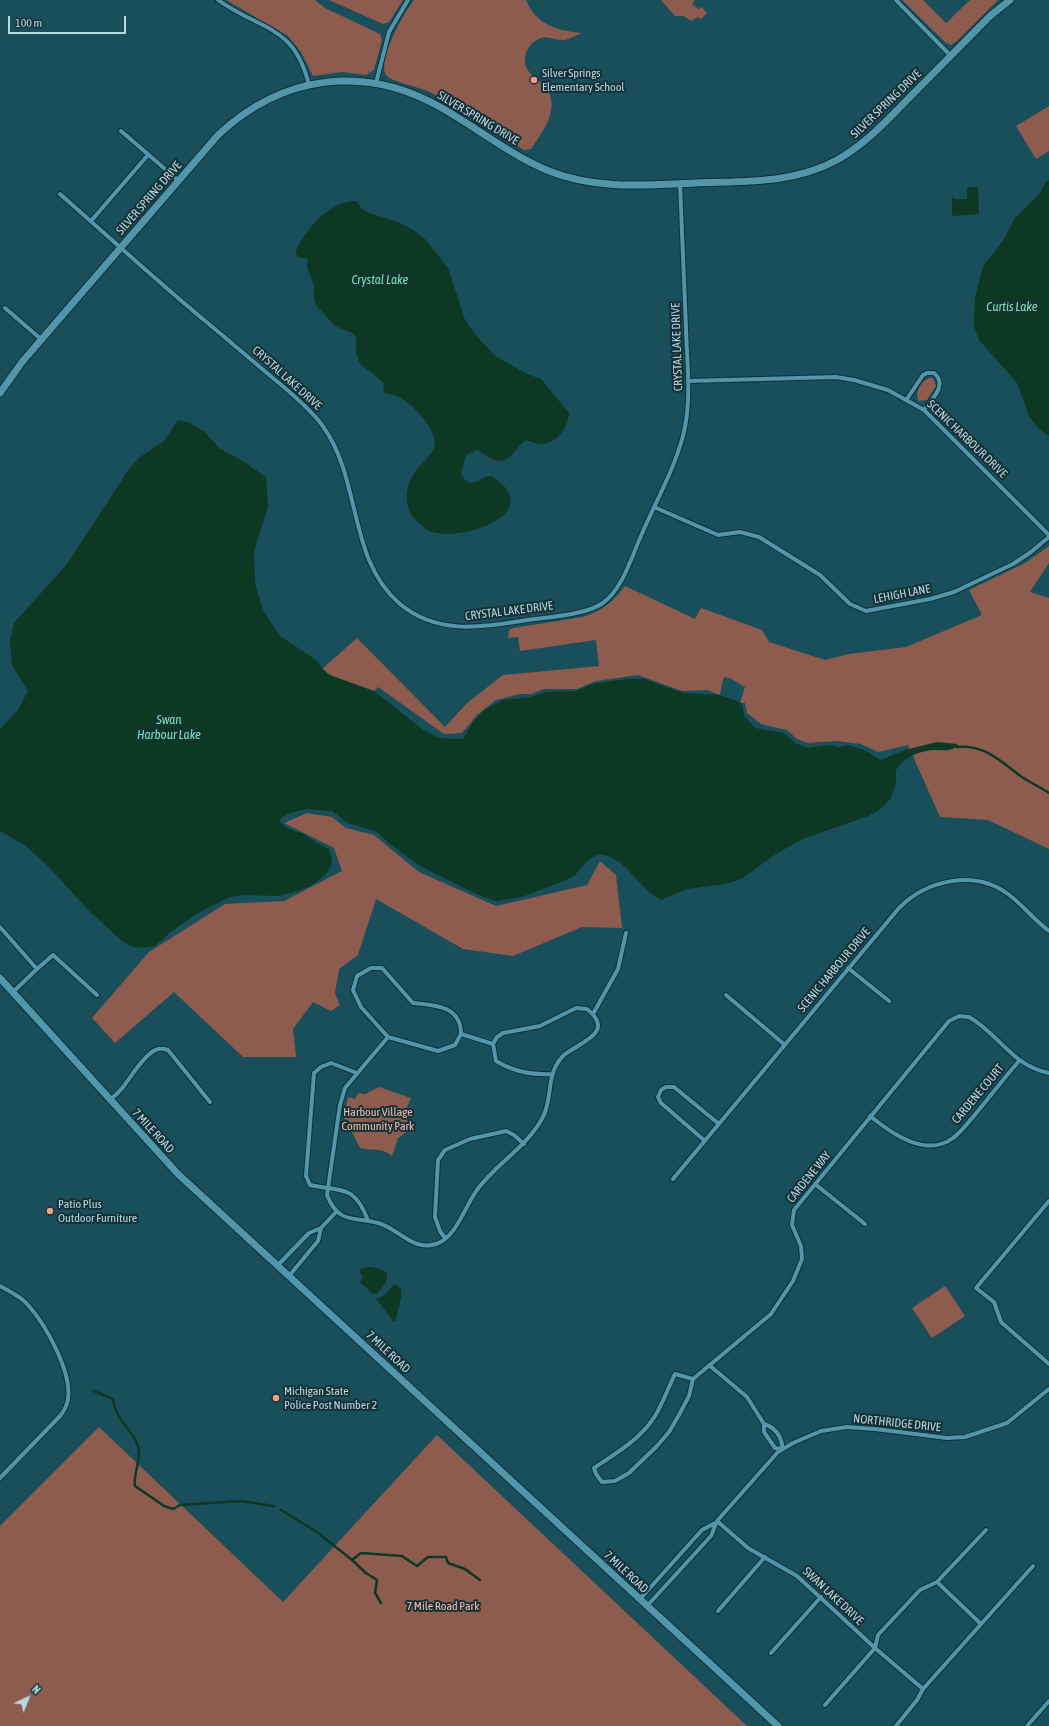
<!DOCTYPE html>
<style>
body{margin:0}
#map{position:relative;width:1049px;height:1726px;overflow:hidden;background:#194e5b;font-family:"Asap Condensed",sans-serif}
canvas{display:block}
.north{position:absolute;left:8px;top:1678px;width:40px;height:40px;-webkit-text-stroke:3px #153138;paint-order:stroke;rotate:44deg;font-size:11px;font-weight:700;line-height:16px;text-align:center;color:#b8d8e2}
.north::after{content:'';display:block;margin:auto;width:14px;height:18px;background:#b8d8e2;clip-path:polygon(50% 0,100% 100%,50% 72%,0 100%)}
.scale{position:absolute;left:8px;top:16px;width:118px;height:18px;box-sizing:border-box;border:2px solid #b8d8e2;border-top:0;padding-left:5px;font-size:12px;line-height:14px;white-space:nowrap;color:#b8d8e2;-webkit-text-stroke:3px #153138;paint-order:stroke}
</style>
<div id="map">
<canvas width="1049" height="1726"></canvas>
<div class="north">N</div>
<div class="scale">100 m</div>
</div>
<script>
const g = document.querySelector('canvas').getContext('2d');
g.lineJoin = 'round';
function paint(path, color) {
  g.fillStyle = color;
  g.fill(path, 'evenodd');
}
function stroke(path, color, width, dash) {
  g.strokeStyle = color;
  g.lineWidth = width;
  g.lineCap = dash ? 'butt' : 'round';
  g.setLineDash(dash || []);
  g.stroke(path);
}
function drawText(font, color, halo, rows, align = 'center') {
  g.font = font + ' "Asap Condensed",sans-serif';
  g.lineWidth = 4;
  g.setLineDash([]);
  g.textBaseline = 'middle';
  g.strokeStyle = halo;
  g.fillStyle = color;
  for (const [text, x, y, turn = 0] of rows) {
    g.save();
    g.translate(x, y);
    g.rotate((+turn || 0) * Math.PI / 180);
    g.textAlign = isNaN(turn) ? turn : align;
    if (halo) g.strokeText(text, 0, 0);
    g.fillText(text, 0, 0);
    g.restore();
  }
}
const green = new Path2D(`
 M226,0H315L325,8L380,34L382,40L374,70L366,75L342,72L313,76L301,52L288,36Z
 M329,0H403L389,22L383,24Z
 M414,0H526C536,25 558,31 582,33C577,35 570,39 565,40C556,41 548,34 538,39C532,43 528,47 526,53C519,78 549,79 551,99C554,118 541,134 531,149L524,150C493,131 457,105 425,90C417,87 390,81 386,75C377,60 404,12 414,0Z
 M661,0H695L692,4L698,9L702,7L707,13L701,19L697,17L692,21L683,16H675Z
 M902,0H923L946,23L970,0H998L957,41L951,45L945,42Z
 M1049,106V151L1036,159L1016,126Z
 M929,378H933L936,386L927,400L919,401C914,393 921,381 929,378Z
 M1049,546V563L1030,592L1049,598V849L988,820L940,817L908,745L878,752L861,744L836,741L808,743L797,739L787,730L761,724L747,713L745,703H740L745,687L730,678L725,677L723,679L720,695L707,690L682,691L638,675L596,681L577,689H544L531,694H520L496,700L477,715L462,733L444,734L378,687L374,691L335,678L322,669L357,638L445,727L467,703L503,675L599,666L596,640L520,651L518,637L508,638L509,630L513,628L583,617C602,611 613,602 625,586L695,619L701,608L762,630L769,642L825,660L849,654L906,647L982,615L969,590L1025,563Z
 M307,813L332,817L346,828L374,835L419,872L496,906L587,885L600,861L616,875L622,928L582,927L513,956L463,949L376,899L358,955L339,969L335,993L340,1005L331,1011L313,1002L293,1029L296,1057H243L174,992L115,1043L92,1018L149,952L225,904L284,901L342,871L334,848L284,823Z
 M379,1087L411,1098L406,1109L408,1131L398,1138L392,1156C382,1147 371,1151 360,1148L348,1124L349,1120L344,1119L348,1097L355,1099L358,1093L365,1094Z
 M945,1286L965,1316L932,1338L912,1308Z
 M99,1427L283,1602L437,1435L747,1726H0V1526Z`);
const water = new Path2D(`
 M1049,180V436L1038,428L1029,416L1017,383L979,340L974,327L975,297L983,266L1003,241L1015,218L1040,193L1045,183Z
 M967,187H978L979,214L952,216V197L955,199H967Z
 M355,201L358,202L361,208L371,214L398,222L413,230L425,239L448,268L465,320L474,333L495,356L527,374L541,379L569,413C568,428 556,444 541,444C535,444 531,441 526,440C515,448 508,468 490,458C485,456 482,452 477,450L466,455L461,474C472,493 479,476 492,476C549,514 460,543 429,531C424,528 419,524 415,519C403,506 405,486 415,472C421,463 435,454 435,442C435,426 402,390 386,394L383,391L384,384C365,362 355,373 356,337L352,333L335,326L316,305L314,300V285L307,268L308,259L298,257L296,254C295,249 298,247 300,243C311,224 331,202 355,201Z
 M178,420L188,422L205,432L219,448L241,460L266,477L268,507L254,551L255,583L263,610L280,636L316,660L327,674L374,691L425,731L439,738L463,739L473,722L484,710L503,700L531,697L545,692L576,691L593,684L627,679H644L683,693L720,695L742,703L744,716L755,728L784,733L795,743L808,748L829,745L839,747L849,745L866,751L881,760L905,750L937,742L957,744L958,746C949,752 943,750 934,750C919,751 904,757 896,770V783L891,798L883,807L869,816L805,838L779,852L741,879L725,884L687,889L661,900C638,889 627,857 600,854L589,859L575,875L566,880L522,897L495,901L476,894L420,866L390,844L377,832L348,823L332,811L307,809L287,814L281,818L280,822L287,828L303,834L329,850L332,861L330,868L326,874L312,885L301,890L279,896L244,895L230,897L196,914L171,932L155,946L142,948L130,946L121,940L90,912L48,866L26,846L0,831V729L18,710L28,691L12,665L10,641L14,623L67,564L129,469L140,457L164,441Z
 M370,1267L381,1269L387,1273C388,1283 383,1287 376,1294L372,1293L360,1282L363,1276L359,1271L362,1268Z
 M396,1285L401,1289C403,1300 397,1309 396,1321H393L376,1299L385,1295L392,1286Z`);
const stream = new Path2D(`
 M957,747C985,744 1001,762 1022,777C1031,783 1040,787 1049,793
 M94,1391L113,1399C116,1422 131,1426 138,1446C142,1459 133,1473 135,1486L164,1506L173,1509L180,1505L240,1501L274,1506
 M281,1510L317,1532L352,1560L361,1553L402,1556L417,1566L428,1557H446L448,1563L465,1569L480,1580
 M352,1560L366,1573L377,1580L375,1593L381,1603`);
const minor = new Path2D(`
 M218,0C261,31 294,24 309,85
 M896,0L951,56
 M376,83L389,32L408,0
 M121,131L179,181
 M60,194C110,238 159,283 210,325C233,344 256,364 279,383C294,396 310,409 322,425C362,479 347,559 400,604C436,634 479,628 521,621C544,617 584,616 603,603C623,588 631,558 641,536C655,503 674,470 683,436C692,401 687,364 686,328C684,280 682,232 680,184
 M91,221L148,155
 M5,308L42,340
 M688,381L836,377L854,380L888,390L924,410L1049,535
 M907,399L923,375L927,373H934C948,385 932,399 924,410
 M654,507L718,535L740,532L759,537L820,575L850,604L866,611L930,599L954,592L1013,564L1031,552L1049,537
 M0,927L37,969L13,992
 M848,968L889,1001
 M37,969L53,955L97,995
 M726,995L785,1045
 M593,1014L618,969L626,933
 M388,1037L345,1088L340,1105L327,1195C339,1225 353,1216 378,1223C398,1228 413,1252 436,1244C456,1238 465,1206 477,1190C497,1163 527,1147 543,1117C551,1101 548,1085 554,1070C556,1065 560,1059 564,1055C578,1043 617,1033 587,1009L576,1008L540,1026L503,1033L497,1037L493,1044
 M388,1037L361,1007L353,990L357,976L371,968H382L413,1003C435,1005 461,1006 461,1034L493,1044
 M388,1037L438,1051L455,1045L461,1034
 M493,1044L496,1061C515,1072 531,1075 553,1074
 M357,1073L331,1063L321,1067L314,1073L306,1176L310,1185C341,1192 355,1184 368,1221
 M110,1100C115,1096 120,1091 124,1086C131,1076 146,1052 158,1049C162,1048 165,1049 168,1050L210,1102
 M870,1116C892,1134 926,1158 953,1138C963,1131 970,1120 978,1111C992,1094 1005,1077 1019,1061
 M705,1141L661,1103L658,1097L661,1090L666,1087H674L719,1124
 M673,1179L899,908C927,880 974,869 1008,894C1023,905 1034,920 1049,931
 M815,1184L865,1224
 M1049,1201L976,1288L994,1302L1001,1322L1049,1364
 M445,1238L440,1231L435,1217L438,1160L445,1150L470,1139L506,1131L514,1135L524,1144
 M277,1266L309,1233L321,1228L337,1211
 M289,1276L318,1241L321,1228
 M0,1286C9,1291 21,1296 28,1305C46,1325 72,1372 68,1399C67,1406 64,1411 60,1416L0,1478
 M709,1365L747,1397L764,1424V1432L775,1448L782,1449C783,1438 775,1427 764,1424
 M693,1379L675,1374C668,1388 663,1403 655,1416C641,1439 616,1453 594,1468L596,1474L602,1482L615,1481L629,1473L657,1446L669,1432L679,1415L689,1396L693,1379L771,1314L793,1281L802,1259L801,1246L792,1225L794,1210L949,1021L959,1016L969,1017C999,1034 1012,1066 1049,1073
 M717,1521L748,1548L797,1576L875,1648L923,1689
 M937,1582L981,1624
 M640,1599L702,1530L717,1522
 M647,1606L711,1536L717,1521L778,1452L793,1443L821,1431L847,1427L875,1429L947,1438L965,1437L1007,1423L1049,1389
 M718,1611L765,1557
 M771,1653L821,1597
 M825,1705L875,1648L878,1635L920,1590L937,1582L986,1530
 M896,1726L917,1700L923,1689L1033,1566
 M1027,1726L1049,1701`);
const tertiary = new Path2D(`
 M0,393L22,362L218,135C282,75 364,64 440,107C476,127 510,155 549,171C597,190 646,185 696,183C744,181 793,184 837,160C866,144 887,120 910,97C937,70 963,43 990,16L1010,0
 M0,978L178,1174L778,1726`);
const markers = [
 [534,80,4,"#f39f85"],
 [50,1211,4,"#f39f85"],
 [276,1398,4,"#f39f85"]
];
const poiNames = [
 ["Silver Springs",542,73],
 ["Elementary School",542,87],
 ["Patio Plus",58,1204],
 ["Outdoor Furniture",58,1218],
 ["Michigan State",284,1391],
 ["Police Post Number 2",284,1405]
];
const streetNames = [
 ["SILVER SPRING DRIVE",886,104,-44],
 ["SILVER SPRING DRIVE",478,118,31],
 ["SILVER SPRING DRIVE",149,198,-49],
 ["CRYSTAL LAKE DRIVE",677,347,-92],
 ["CRYSTAL LAKE DRIVE",287,378,42],
 ["SCENIC HARBOUR DRIVE",967,439,44],
 ["LEHIGH LANE",902,594,-11],
 ["CRYSTAL LAKE DRIVE",509,611,-7],
 ["SCENIC HARBOUR DRIVE",834,970,-50],
 ["CARDENE COURT",978,1094,-50],
 ["7 MILE ROAD",153,1131,47],
 ["CARDENE WAY",809,1177,-51],
 ["7 MILE ROAD",388,1352,43],
 ["NORTHRIDGE DRIVE",897,1423,6],
 ["7 MILE ROAD",626,1572,43],
 ["SWAN LAKE DRIVE",833,1596,43]
];
const parkNames = [
 ["Harbour Village",378,1112],
 ["Community Park",378,1126],
 ["7 Mile Road Park",443,1606]
];
const waterNames = [
 ["Crystal Lake",380,280],
 ["Curtis Lake",1012,307],
 ["Swan",169,720],
 ["Harbour Lake",169,735]
];
paint(green, '#8d5c4e');
paint(water, '#0d3823');
stroke(stream, '#0d3823', 2.5);
stroke(minor, '#0d323b', 6);
stroke(tertiary, '#0d323b', 9);
stroke(minor, '#5496a9', 4);
stroke(tertiary, '#5496a9', 7);
for (const [x, y, r, color] of markers) {
  const dot = new Path2D();
  dot.arc(x, y, r, 0, 2 * Math.PI);
  g.fillStyle = color;
  g.fill(dot);
  stroke(dot, '#153138', 1.5);
}
drawText('12px', '#b8d8e2', '#153138', poiNames, 'left');
drawText('12px', '#b8d8e2', '#153138', streetNames);
drawText('12px', '#fabaa6', '#153138', parkNames);
drawText('italic 13px', '#78e4a8', '#153138', waterNames);
</script>
